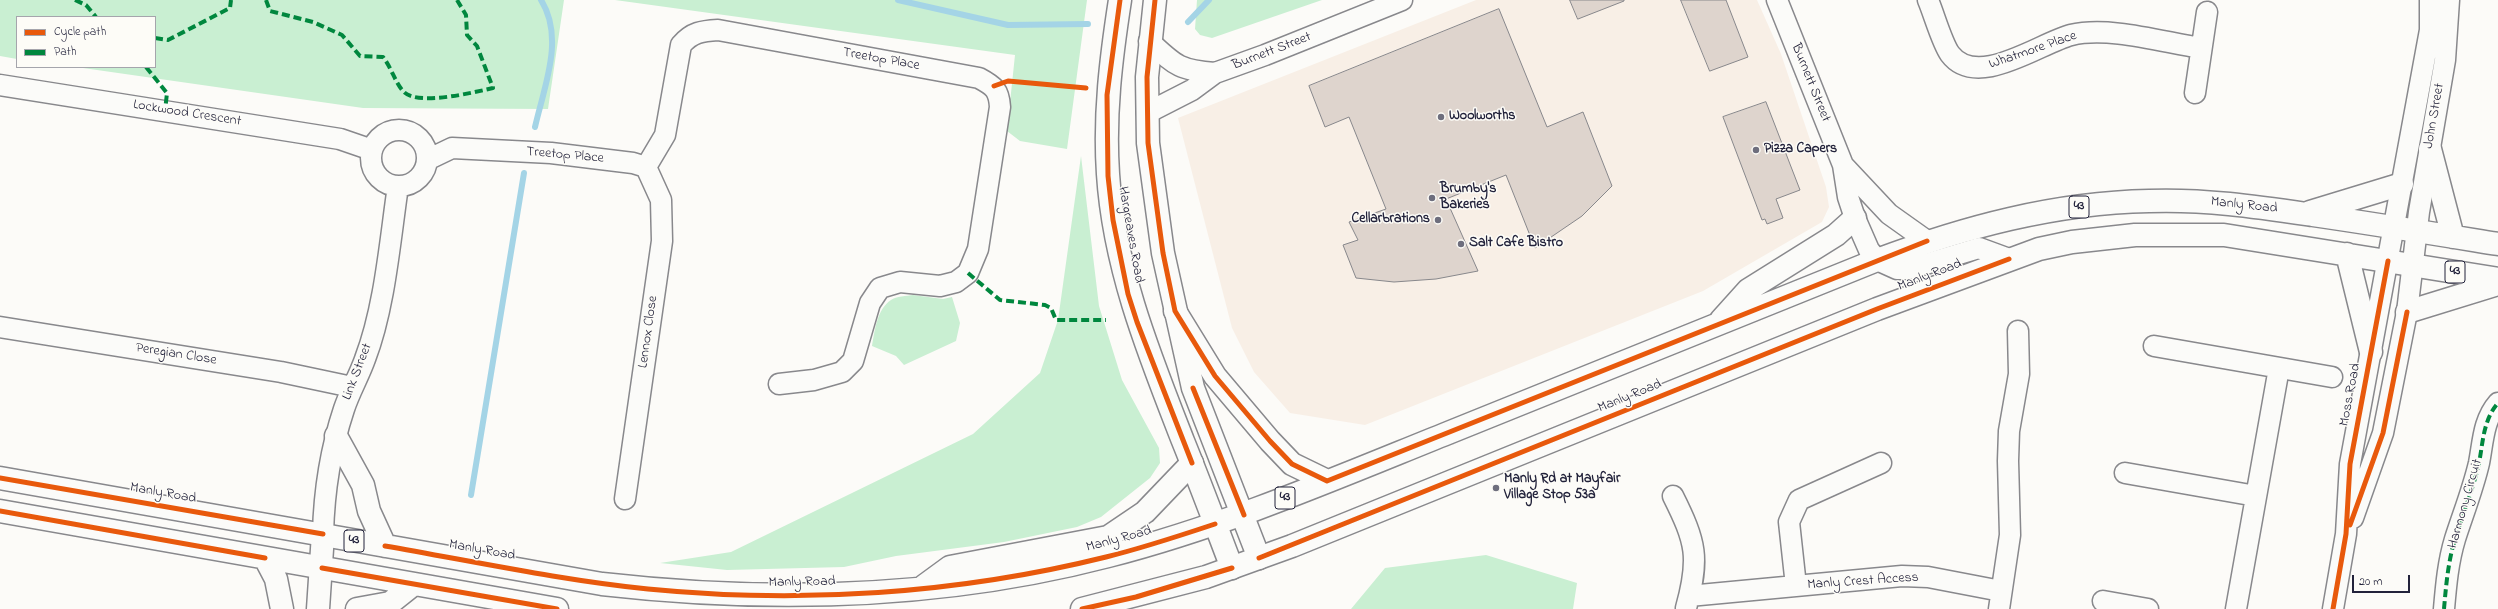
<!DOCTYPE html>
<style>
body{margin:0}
#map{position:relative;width:2498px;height:609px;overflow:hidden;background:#fcfbf8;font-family:"Indie Flower",sans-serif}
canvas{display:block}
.legend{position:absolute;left:16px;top:16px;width:140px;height:52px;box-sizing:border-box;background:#fdfcf7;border:1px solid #a5a5ac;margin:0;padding:5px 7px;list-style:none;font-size:12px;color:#22223b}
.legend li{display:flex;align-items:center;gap:8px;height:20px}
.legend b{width:20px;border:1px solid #a5a5ac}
.scale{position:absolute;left:2352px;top:575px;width:58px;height:18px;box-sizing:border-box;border:2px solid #22223b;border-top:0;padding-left:5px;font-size:12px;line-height:14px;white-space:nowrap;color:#22223b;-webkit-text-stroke:3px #fdfcf7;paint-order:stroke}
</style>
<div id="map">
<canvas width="2498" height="609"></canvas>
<ul class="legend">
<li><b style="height:5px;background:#e8590c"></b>Cycle path</li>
<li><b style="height:5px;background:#00873e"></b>Path</li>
</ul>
<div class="scale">20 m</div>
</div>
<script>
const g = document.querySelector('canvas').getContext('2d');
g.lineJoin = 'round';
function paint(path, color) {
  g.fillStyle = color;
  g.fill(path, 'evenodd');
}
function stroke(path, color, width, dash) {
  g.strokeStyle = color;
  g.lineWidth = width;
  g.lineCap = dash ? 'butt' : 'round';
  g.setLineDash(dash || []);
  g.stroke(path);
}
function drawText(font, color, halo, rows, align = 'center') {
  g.font = font + ' "Indie Flower",sans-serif';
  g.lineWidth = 3;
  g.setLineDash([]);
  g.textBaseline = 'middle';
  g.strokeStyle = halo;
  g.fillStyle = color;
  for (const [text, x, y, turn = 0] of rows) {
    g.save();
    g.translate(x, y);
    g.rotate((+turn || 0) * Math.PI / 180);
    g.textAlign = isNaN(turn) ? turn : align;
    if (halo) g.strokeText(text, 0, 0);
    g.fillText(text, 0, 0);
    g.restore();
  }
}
const built = new Path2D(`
 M1476,0H1757L1781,54L1826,187L1829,207L1822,222L1703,291L1365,425L1290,413L1254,372L1232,328L1178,118Z`);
const green = new Path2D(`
 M0,0H564L548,109L363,108L76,67H155V17H17V59L0,56Z
 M615,0H1087L1067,149L1020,141L1007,131L1015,55Z
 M1197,0H1322L1212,38L1200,35L1195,29Z
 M1081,156L1099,306L1122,380L1159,448L1160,463L1150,478L1101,517L1077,527L1004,542L896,556L844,567L727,570L660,563L731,552L973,434L1040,373L1058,320Z
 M913,295L943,299L952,297L960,323L956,341L904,365L896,356L872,346C875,330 877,309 891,300C896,296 907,296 913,295Z
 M1486,555L1577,583L1573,609H1351L1385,568Z`);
const stream = new Path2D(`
 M898,0L1008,25L1088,24
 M1188,22L1209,0
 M535,127C544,87 565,38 541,0
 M471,495L524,173`);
const building = new Path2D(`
 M1570,0H1624V1L1578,19Z
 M1681,0H1726L1748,57L1710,71Z
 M1499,9L1547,127L1583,112L1612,186L1582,216L1535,248L1506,175L1446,199L1478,271L1436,279L1394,282L1356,278L1343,245L1358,240L1349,222L1386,209L1349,117L1325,127L1309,86Z
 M1766,102L1800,190L1776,199L1783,218L1767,224L1765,219L1762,220L1723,117Z`);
const street = new Path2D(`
 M1777,0L1843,165L1848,197L1855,218L1869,250L1877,260L1897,269H1909L1979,248L2009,259
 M1928,0C1934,14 1942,43 1950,54C1977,90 2040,43 2071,35C2109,26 2162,42 2201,48
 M1149,41C1175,65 1178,70 1215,73
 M0,85L340,139L372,150
 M2195,93L2207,12
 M1147,113L1192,90L1215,73L1265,55L1402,0
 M371 158a28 28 0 1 1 56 0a28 28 0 1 1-56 0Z
 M427,160L452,148L551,153L633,163L646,167L665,135L681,45C692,32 702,31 718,30L979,78C994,86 999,90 1000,107L978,249L968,273L956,282L940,286L900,282L880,288L870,303L853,361L842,372L814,380L779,384
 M1843,165L1889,214L1927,241
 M0,327L281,372L352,387
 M2154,346L2332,377
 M2125,473L2256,496
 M1673,496C1696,542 1700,558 1686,608
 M625,499L662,241L661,200L646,167
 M2353,518L2383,433L2407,312L2419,212L2445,60L2449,0
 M323,534C324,493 331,448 344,409C350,391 359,376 365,359C385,307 390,240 398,186
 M1796,586L1789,522L1799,500L1881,463
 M1689,596L1902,576L1928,577L2001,591
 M2103,601L2148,609
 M1999,609L2010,535L2008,461L2009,431L2019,374L2018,331
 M2236,609L2279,368
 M2333,609L2346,534L2350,464L2430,30V0
 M2444,609C2446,586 2448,562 2455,539C2463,514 2473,489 2479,463C2483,443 2483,420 2498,403`);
const secondary = new Path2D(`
 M1120,0C1111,58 1104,115 1108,174C1114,268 1149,354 1183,441C1200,483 1216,526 1232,568
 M1155,0L1147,77L1148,143L1163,253L1193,388L1259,558
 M318,609L323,534`);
const primary = new Path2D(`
 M2430,149L2453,237
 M2310,212L2402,184
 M2347,254L2371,352
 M1175,311L1215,376L1270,441L1292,464L1327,481
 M2407,312L2498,284
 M1721,320L1748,290L1836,235L1855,218
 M336,436L363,485L369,511L385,546
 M0,478L602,584C770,603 943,599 1108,556C1225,526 1336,478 1448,433C1591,375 1734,317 1877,260C1965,227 2054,203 2149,201C2205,199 2258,207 2313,215C2375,224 2436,234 2498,244
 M0,511L557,609
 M265,558L276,579L282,609
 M924,586L950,567L1108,537L1145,512L1192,463
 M357,609L390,603L414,584
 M1082,609L1206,577L1292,546L1877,309L2039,249L2072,242L2135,235H2224L2498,279`);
const quiet = new Path2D(`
 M75,0L86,5L96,17
 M266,0L270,11L313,22L342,35L360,56L383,57C391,67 395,82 403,91C416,107 475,92 493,88L477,46L467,35L466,15L457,0
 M155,38L168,40L230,8L231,0
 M146,67L167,93L165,111
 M968,273L1000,300L1045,305L1051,308L1056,320H1106
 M2444,609C2446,586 2448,562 2455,539C2463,514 2473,489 2479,463C2483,443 2483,420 2498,403`);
const cycleway = new Path2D(`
 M1120,0L1107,95L1108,176L1113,220L1128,294L1137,322L1192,463
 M1155,0L1147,77L1148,143L1163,253L1175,311L1215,376L1270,441L1292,464L1327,481L1927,241
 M994,86L1008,81L1086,88
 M1193,388L1244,515
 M0,478L323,534
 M0,511L265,558
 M2350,525L2383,433L2407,312
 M385,546C472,561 560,580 648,589C800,604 957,594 1106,557C1143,548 1179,536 1215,524
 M1259,558L1877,309L2009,259
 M322,568L557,609
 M1082,609L1136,597L1232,568
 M2333,609L2346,534L2350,464L2388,261`);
const markers = [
 [1441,117,4,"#6e6e7d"],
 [1756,150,4,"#6e6e7d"],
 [1432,198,4,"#6e6e7d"],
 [1438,220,4,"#6e6e7d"],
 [1461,244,4,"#6e6e7d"],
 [1496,488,4,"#6e6e7d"]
];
const shields = [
 [2079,207,20],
 [2455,272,20],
 [1285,498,20],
 [354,541,20]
];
const shieldNames = [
 ["43",2079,207],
 ["43",2455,272],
 ["43",1285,498],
 ["43",354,541]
];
const streetNames = [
 ["Whatmore Place",2033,51,-19],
 ["Burnett Street",1272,52,-21],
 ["Treetop Place",881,60,10],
 ["Burnett Street",1810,83,68],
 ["Lockwood Crescent",187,114,9],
 ["John Street",2435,116,-80],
 ["Treetop Place",565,156,5],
 ["Manly Road",2244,206,6],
 ["Hargreaves Road",1130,235,80],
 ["Manly Road",1930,276,-21],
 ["Lennox Close",649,332,-82],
 ["Peregian Close",176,355,9],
 ["Link Street",358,372,-69],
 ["Moss Road",2351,395,-79],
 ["Manly Road",1630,397,-22],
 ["Manly Road",163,494,10],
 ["Harmony Circuit",2466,504,-74],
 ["Manly Road",1119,540,-15],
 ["Manly Road",482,551,10],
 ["Manly Crest Access",1863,582,-4],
 ["Manly Road",802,583,-1]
];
const poiNames = [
 ["Woolworths",1449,117],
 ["Pizza Capers",1764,150],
 ["Brumby's",1440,190],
 ["Bakeries",1440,206],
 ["Cellarbrations",1430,220,"right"],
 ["Salt Cafe Bistro",1469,244],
 ["Manly Rd at Mayfair",1504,480],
 ["Village Stop 53a",1504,496]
];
paint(built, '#f8efe6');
paint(green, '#c9efd2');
stroke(stream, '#a4d4e6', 6);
paint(building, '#ded4cd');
stroke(building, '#88888c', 1);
stroke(street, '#88888c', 23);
stroke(secondary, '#88888c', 25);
stroke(primary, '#88888c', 25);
stroke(street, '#fbfbf9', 20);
stroke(secondary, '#fbfbf9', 22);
stroke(primary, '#fbfbf9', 22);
stroke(quiet, '#00873e', 4, [8, 4]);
stroke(cycleway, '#e8590c', 5);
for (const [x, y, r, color] of markers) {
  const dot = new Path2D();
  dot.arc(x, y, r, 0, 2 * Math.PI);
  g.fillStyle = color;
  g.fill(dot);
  stroke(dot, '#fdfcf7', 1.5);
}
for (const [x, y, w] of shields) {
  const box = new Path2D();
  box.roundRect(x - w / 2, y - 11, w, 22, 3);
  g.fillStyle = '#fdfcf7';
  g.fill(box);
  stroke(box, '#22223b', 1);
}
drawText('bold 13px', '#22223b', null, shieldNames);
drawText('14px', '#22223b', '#fdfcf7', streetNames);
drawText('bold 14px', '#22223b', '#fdfcf7', poiNames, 'left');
</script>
